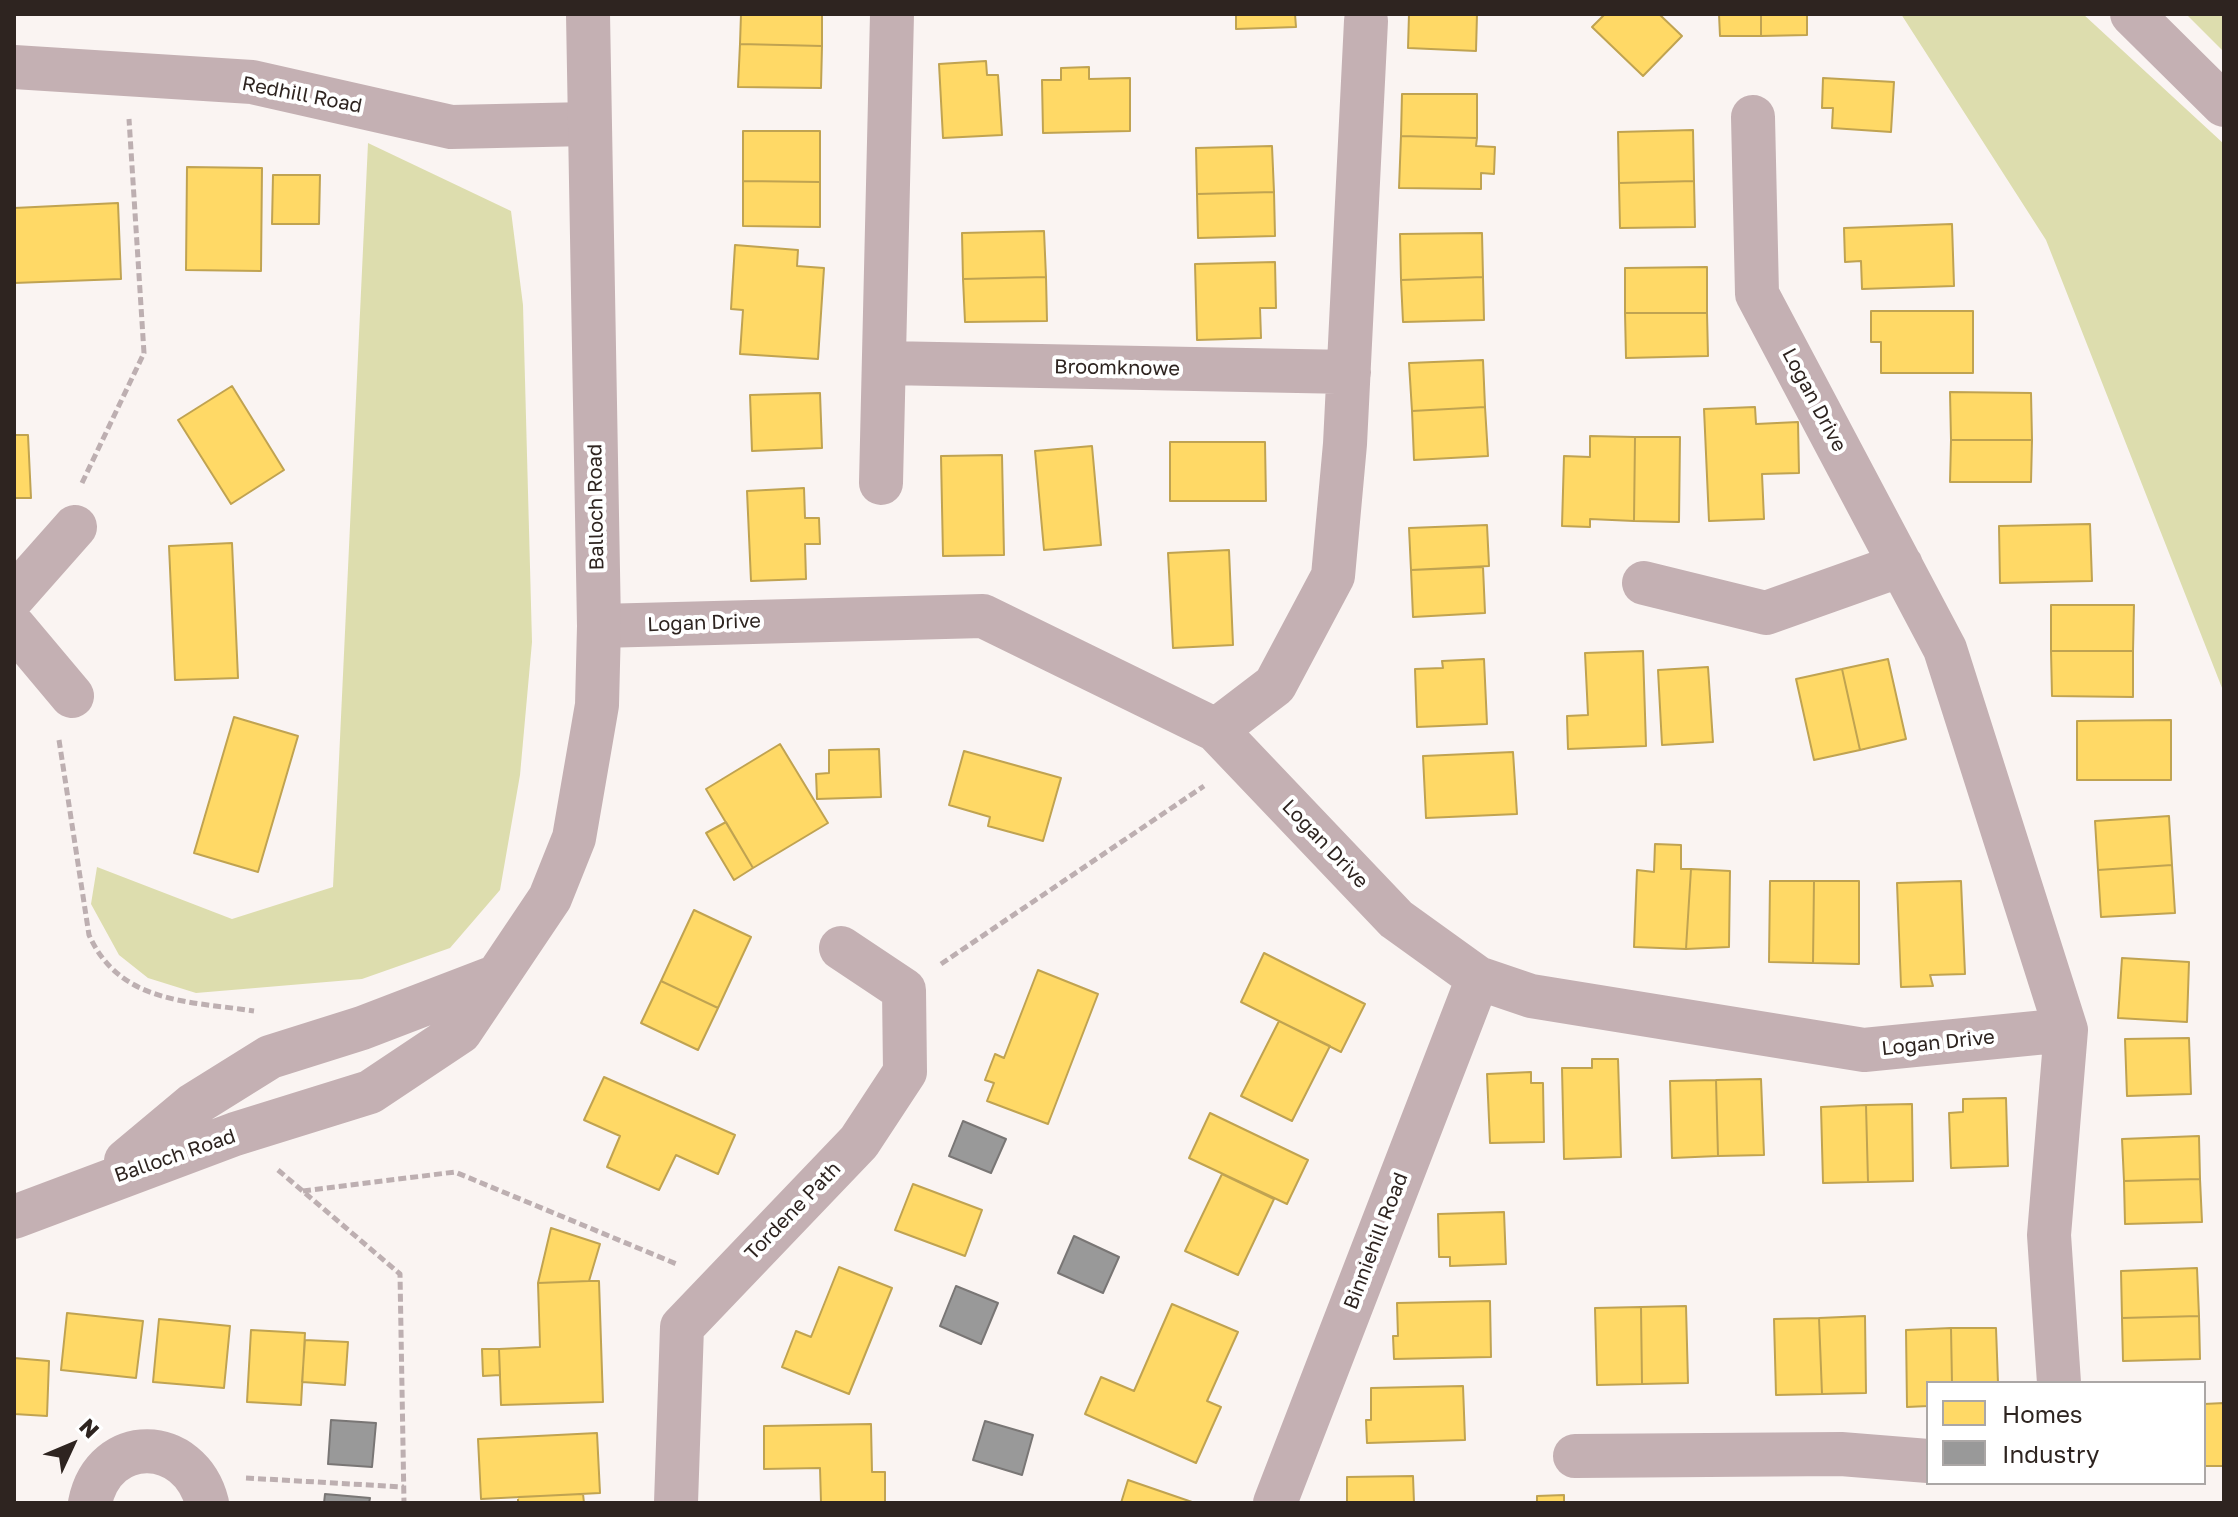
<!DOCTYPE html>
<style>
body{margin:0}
#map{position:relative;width:2238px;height:1517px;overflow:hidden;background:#faf4f2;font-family:"Golos Text",sans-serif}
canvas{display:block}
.frame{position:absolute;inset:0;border:16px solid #2e2420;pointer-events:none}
.legend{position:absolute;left:1926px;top:1381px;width:280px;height:104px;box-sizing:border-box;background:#fff;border:2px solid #aba7a6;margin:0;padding:10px 14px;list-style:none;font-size:24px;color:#2e2420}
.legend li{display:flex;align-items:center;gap:16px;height:40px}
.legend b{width:40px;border:2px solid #aba7a6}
.north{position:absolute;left:32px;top:1405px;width:80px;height:80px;-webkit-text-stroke:6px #fff;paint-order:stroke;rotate:46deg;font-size:22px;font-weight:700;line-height:32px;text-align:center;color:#2e2420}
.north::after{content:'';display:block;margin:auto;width:28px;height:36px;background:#2e2420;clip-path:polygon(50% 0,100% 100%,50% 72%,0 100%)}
</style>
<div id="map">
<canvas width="2238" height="1517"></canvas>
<div class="frame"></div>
<ul class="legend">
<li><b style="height:22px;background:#ffd966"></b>Homes</li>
<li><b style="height:22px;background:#999"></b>Industry</li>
</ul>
<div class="north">N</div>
</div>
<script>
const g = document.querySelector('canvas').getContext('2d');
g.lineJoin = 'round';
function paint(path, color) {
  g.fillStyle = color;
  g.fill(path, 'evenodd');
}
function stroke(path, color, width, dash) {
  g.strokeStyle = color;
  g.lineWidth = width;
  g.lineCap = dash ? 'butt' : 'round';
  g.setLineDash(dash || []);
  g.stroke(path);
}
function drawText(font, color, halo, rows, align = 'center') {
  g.font = font + ' "Golos Text",sans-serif';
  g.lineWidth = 8;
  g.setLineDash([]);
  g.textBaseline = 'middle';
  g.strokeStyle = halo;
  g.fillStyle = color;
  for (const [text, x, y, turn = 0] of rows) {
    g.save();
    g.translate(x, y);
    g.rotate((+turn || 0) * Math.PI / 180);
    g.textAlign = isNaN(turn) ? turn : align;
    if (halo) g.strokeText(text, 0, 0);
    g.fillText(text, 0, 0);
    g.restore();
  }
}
const green = new Path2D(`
 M1901,14H2083L2224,144V693L2046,240Z
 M2186,14H2224V52Z
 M368,143L511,211L523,305L532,642L520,775L500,890L450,948L362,979L196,993L148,978L119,955L91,904L97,867L232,919L333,887Z`);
const homes = new Path2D(`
 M741,14H822V46L740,44Z
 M1236,14H1295L1296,27L1236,29Z
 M1409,14H1477L1476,51L1408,48Z
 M1605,14H1659L1682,36L1643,76L1592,27Z
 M1719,14H1761V36H1720Z
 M1761,14H1807V35L1761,36Z
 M740,44L822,46L821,88L738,87Z
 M986,61L987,75H998L1002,135L943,138L939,64Z
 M1089,67V79L1130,78V131L1043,133L1042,80H1061V68Z
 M1823,78L1894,82L1891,132L1832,128L1833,108H1822Z
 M1402,94H1477V138L1401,136Z
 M1693,130L1694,181L1619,183L1618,132Z
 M743,131H820V182L743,181Z
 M1401,136L1477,138L1476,146L1495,147L1494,174L1481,173V189L1399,188Z
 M1272,146L1274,192L1197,194L1196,148Z
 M187,167L262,168L261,271L186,270Z
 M273,175H320L319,224H272Z
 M743,181L820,182V227L743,226Z
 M1694,181L1695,227L1620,228L1619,183Z
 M1274,192L1275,236L1198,238L1197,194Z
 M118,203L121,279L14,283V208Z
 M1952,224L1954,286L1862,289L1861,261L1845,262L1844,228Z
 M1044,231L1046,277L963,279L962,233Z
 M1482,233L1483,277L1401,280L1400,234Z
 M735,245L798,250L797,266L824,268L818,359L740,354L743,310L731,309Z
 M1275,262L1276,308H1260L1261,338L1197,340L1195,264Z
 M1707,267V313H1625V268Z
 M1046,277L1047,321L965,322L963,279Z
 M1483,277L1484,320L1403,322L1401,280Z
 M1871,311H1973V373H1881V342H1871Z
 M1625,313H1707L1708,356L1626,358Z
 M1483,360L1485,407L1412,411L1409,363Z
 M232,386L284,470L231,504L178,420Z
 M1950,392L2031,393L2032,440H1951Z
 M820,393L822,448L752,451L750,395Z
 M1485,407L1488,456L1414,460L1412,411Z
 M1755,407L1756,424L1798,422L1799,473L1762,474L1764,519L1709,521L1704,409Z
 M14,435H28L31,498H14Z
 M1590,436L1635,437L1634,521L1590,519V527L1562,526L1564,456L1590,457Z
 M1635,437H1680L1679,522L1634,521Z
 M1951,440H2032L2031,482H1950Z
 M1170,442H1265L1266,501H1170Z
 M1092,446L1101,545L1044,550L1035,451Z
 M1002,455L1004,555L943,556L941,456Z
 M804,488L805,518H819L820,544H805L806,579L751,581L747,491Z
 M2090,524L2092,581L2000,583L1999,526Z
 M1487,525L1489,566L1411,570L1409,528Z
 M232,543L238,678L175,680L169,546Z
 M1229,550L1233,645L1173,648L1168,553Z
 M1483,567L1485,613L1413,617L1411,570Z
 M2051,605H2134L2133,651H2051Z
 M1643,651L1646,746L1568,749L1567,716L1588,715L1585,653Z
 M2051,651H2133V697L2052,696Z
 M1484,659L1487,724L1417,727L1415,669L1443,668L1442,661Z
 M1888,659L1906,739L1860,750L1842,669Z
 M1708,667L1713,742L1662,745L1658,670Z
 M1842,669L1860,750L1814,760L1796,679Z
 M234,717L298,736L258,872L194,853Z
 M2171,720V780H2077V721Z
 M780,744L828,823L753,868L706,789Z
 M879,749L881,797L817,799L816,774L829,773V750Z
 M964,751L1061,778L1043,841L988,826L990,817L949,805Z
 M1513,752L1517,814L1426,818L1423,756Z
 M2169,816L2172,865L2098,870L2095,821Z
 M726,822L753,868L734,880L706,833Z
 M1655,844L1681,845V869H1691L1686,949L1634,947L1637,870L1654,872Z
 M2172,865L2175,913L2101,917L2098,870Z
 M1691,869L1730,871L1729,947L1686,949Z
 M1770,881H1814L1813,963L1769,962Z
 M1814,881H1859V964L1813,963Z
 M1961,881L1965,974L1930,975L1933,986L1901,987L1897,883Z
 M694,910L751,937L718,1008L661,981Z
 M1264,953L1365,1004L1341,1052L1241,1002Z
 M2122,958L2189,962L2187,1022L2118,1018Z
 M1038,970L1098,994L1048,1124L987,1101L994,1083L985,1080L995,1054L1004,1058Z
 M661,981L718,1008L698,1050L641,1023Z
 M1279,1021L1330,1046L1292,1121L1241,1096Z
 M2189,1038L2191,1094L2127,1096L2125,1039Z
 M1592,1059H1618L1621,1157L1564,1159L1562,1068H1592Z
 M1531,1072V1083H1543L1544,1142L1490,1143L1487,1074Z
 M604,1077L735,1135L718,1174L676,1155L659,1190L607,1167L620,1136L584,1120Z
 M1761,1079L1764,1155L1718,1156L1716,1080Z
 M1716,1080L1718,1156L1672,1158L1670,1081Z
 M2006,1098L2008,1166L1951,1168L1949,1113L1963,1112V1099Z
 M1912,1104L1913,1181L1868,1182L1866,1105Z
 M1866,1105L1868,1182L1823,1183L1821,1107Z
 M1210,1113L1308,1160L1287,1204L1189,1158Z
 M2199,1136L2200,1179L2124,1181L2122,1139Z
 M1222,1174L1274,1199L1238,1275L1185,1251Z
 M2200,1179L2202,1222L2125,1224L2124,1181Z
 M913,1184L982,1210L965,1256L895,1230Z
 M1504,1212L1506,1264L1450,1266V1257H1439L1438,1214Z
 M551,1228L600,1244L589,1281L538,1283Z
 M839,1267L892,1288L849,1394L782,1367L796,1331L811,1337Z
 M2197,1268L2199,1316L2122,1318L2121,1271Z
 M589,1281H599L603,1402L501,1405L499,1349L540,1347L538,1283Z
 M1490,1301L1491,1357L1394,1359L1393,1336H1398L1397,1303Z
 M1172,1304L1238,1332L1207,1401L1221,1407L1196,1463L1085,1414L1101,1377L1134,1391Z
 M1686,1306L1688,1383L1642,1384L1641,1307Z
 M1641,1307L1642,1384L1597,1385L1595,1308Z
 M67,1313L143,1321L136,1378L61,1370Z
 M1865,1316L1866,1393L1822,1394L1819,1318Z
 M2199,1316L2200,1359L2123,1361L2122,1318Z
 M1819,1318L1822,1394L1776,1395L1774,1319Z
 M159,1319L230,1326L224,1388L153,1382Z
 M1951,1328H1996L1998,1383H1952Z
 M1951,1328L1952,1383H1928V1406L1907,1407L1906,1330Z
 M251,1330L305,1333L301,1405L247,1402Z
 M305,1340L348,1342L345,1385L302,1382Z
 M482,1349H499L500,1375L483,1376Z
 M14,1358L49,1361L47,1416L14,1414Z
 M1463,1386L1465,1440L1367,1443L1366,1420H1371V1388Z
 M2224,1403V1466H2204V1404Z
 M871,1424L872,1472H885V1503H821L820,1468L764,1469V1426Z
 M597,1433L600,1493L481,1499L478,1439Z
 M1413,1476L1414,1503H1347V1477Z
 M1128,1480L1192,1502V1503H1121Z
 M583,1494L584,1503H518V1497Z
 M1564,1495V1503H1537V1496Z`);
const industry = new Path2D(`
 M963,1121L1006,1139L991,1173L949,1156Z
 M1074,1236L1119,1257L1103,1293L1058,1273Z
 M956,1286L998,1303L981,1344L940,1326Z
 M331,1420L376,1423L372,1467L328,1464Z
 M985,1421L1033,1435L1022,1475L973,1460Z
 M325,1494L370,1498L369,1503H324Z`);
const path = new Path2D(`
 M82,483L144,353L129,119
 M59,740L89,935C120,1004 189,1001 254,1011
 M941,964L1204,786
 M278,1170L400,1274L404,1503
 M303,1191L455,1172L679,1265
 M246,1478L404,1487`);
const minor = new Path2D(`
 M2132,14L2224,105
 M14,67L252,82L451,127L588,124
 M1753,117L1757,294L1945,649L2066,1030L2049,1235L2059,1383
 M886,363L1349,372
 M881,483L892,14
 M1644,583L1766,613L1901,565
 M14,596L75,527
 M599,626L983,616L1216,730L1396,919L1478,978L1531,996L1864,1050L2066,1030
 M14,627L72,696
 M1216,730L1275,685L1333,576L1345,444L1366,21
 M1575,1456L1841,1454L1928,1461
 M90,1503C104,1433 190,1435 207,1503
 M676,1503L682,1327L859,1142L905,1072L904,990L841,948
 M1275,1503L1478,978`);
const tertiary = new Path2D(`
 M126,1161L193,1105L270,1057L362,1028L495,977
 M14,1217L235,1134L370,1092L460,1032L550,898L574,838L597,705L599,626L588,14`);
const streetNames = [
 ["Redhill Road",302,95,11],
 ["Broomknowe",1117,368,1],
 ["Logan Drive",1814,400,62],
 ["Balloch Road",596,507,-91],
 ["Logan Drive",704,623,-2],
 ["Logan Drive",1325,844,46],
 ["Logan Drive",1938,1043,-6],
 ["Balloch Road",175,1156,-19],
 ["Tordene Path",793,1211,-46],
 ["Binniehill Road",1376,1241,-69]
];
paint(green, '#ddddae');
paint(homes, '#ffd966');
stroke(homes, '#c0a351', 2);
paint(industry, '#999');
stroke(industry, '#797675', 2);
stroke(path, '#bdafb1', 5, [8, 4]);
stroke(minor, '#c4b0b3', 44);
stroke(tertiary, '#c4b0b3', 44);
drawText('20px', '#2e2420', '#fff', streetNames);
</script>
